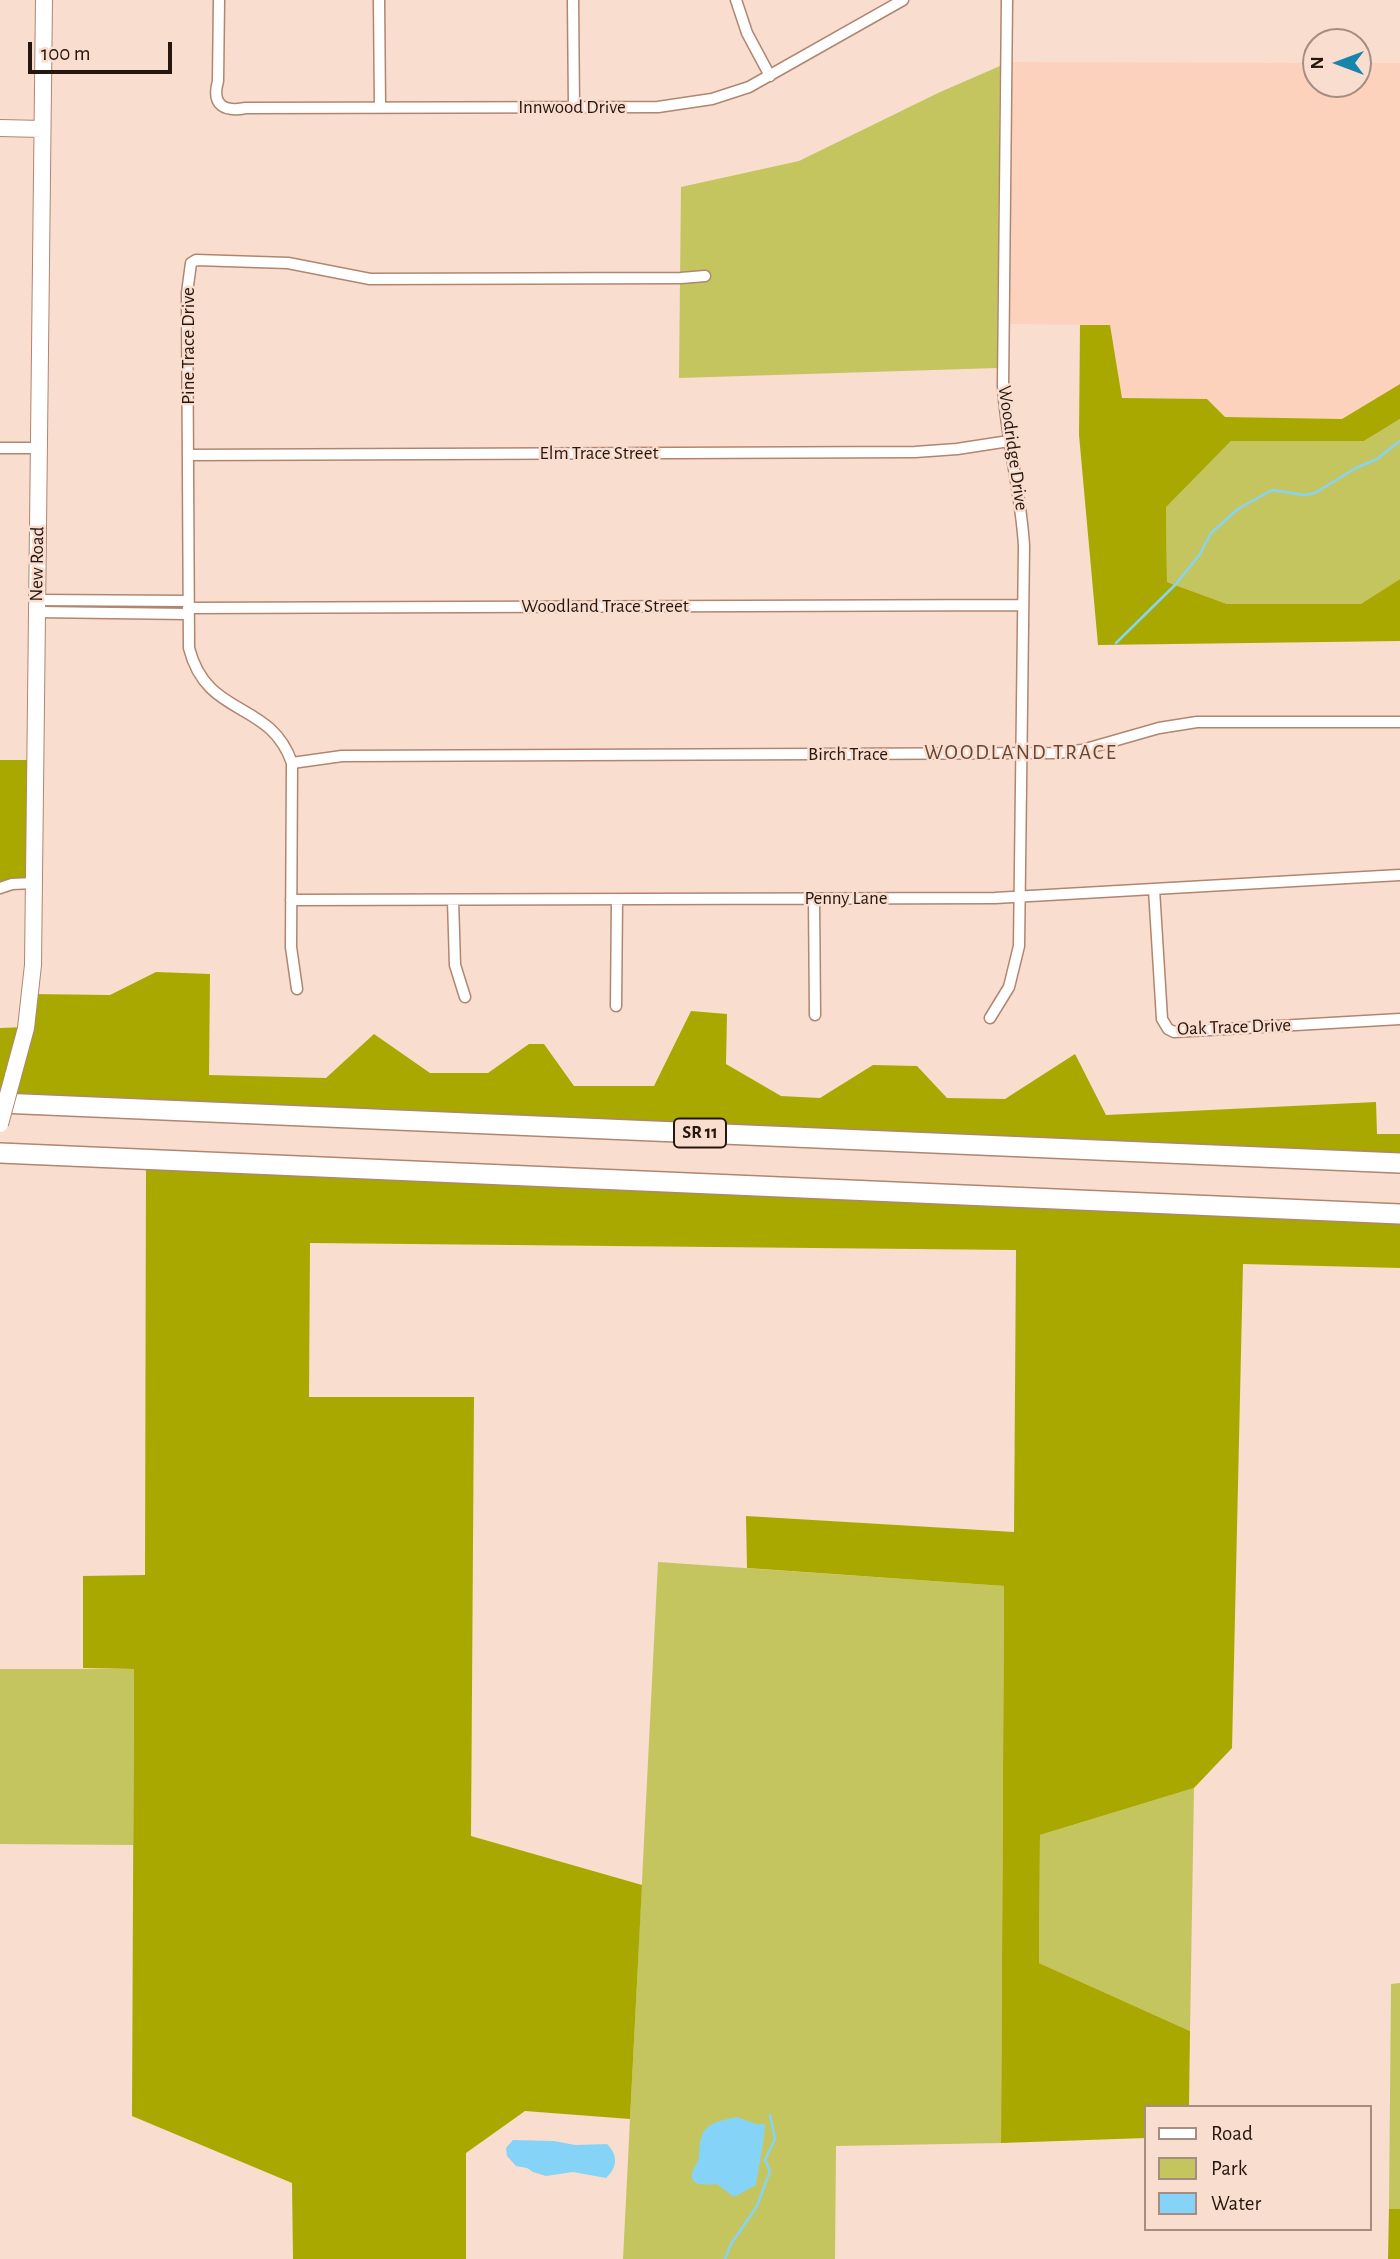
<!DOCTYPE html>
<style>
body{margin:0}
#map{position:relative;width:1400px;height:2259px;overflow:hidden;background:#f9ddcf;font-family:"Alegreya Sans",sans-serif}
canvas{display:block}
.legend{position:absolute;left:1144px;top:2105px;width:228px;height:126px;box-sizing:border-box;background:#f9ddcf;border:2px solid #a58d82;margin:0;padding:9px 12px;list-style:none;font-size:21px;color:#26160e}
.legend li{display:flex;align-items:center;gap:14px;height:35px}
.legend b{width:35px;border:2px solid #a58d82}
.north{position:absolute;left:1302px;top:28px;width:70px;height:70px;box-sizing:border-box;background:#f9ddcf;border:2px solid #a58d82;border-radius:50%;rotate:270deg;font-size:19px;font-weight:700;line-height:28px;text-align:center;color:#26160e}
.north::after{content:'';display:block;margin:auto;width:24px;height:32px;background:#1684ab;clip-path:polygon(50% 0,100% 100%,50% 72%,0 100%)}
.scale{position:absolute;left:28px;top:42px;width:144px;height:32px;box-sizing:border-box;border:4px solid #26160e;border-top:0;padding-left:9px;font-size:21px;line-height:24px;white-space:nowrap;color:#26160e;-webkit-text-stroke:5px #f9ddcf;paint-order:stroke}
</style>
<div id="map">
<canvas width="1400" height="2259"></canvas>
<ul class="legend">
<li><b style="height:9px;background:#fff"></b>Road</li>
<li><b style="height:19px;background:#c4c55e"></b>Park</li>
<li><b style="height:19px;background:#85d4f8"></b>Water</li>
</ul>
<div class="north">N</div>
<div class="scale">100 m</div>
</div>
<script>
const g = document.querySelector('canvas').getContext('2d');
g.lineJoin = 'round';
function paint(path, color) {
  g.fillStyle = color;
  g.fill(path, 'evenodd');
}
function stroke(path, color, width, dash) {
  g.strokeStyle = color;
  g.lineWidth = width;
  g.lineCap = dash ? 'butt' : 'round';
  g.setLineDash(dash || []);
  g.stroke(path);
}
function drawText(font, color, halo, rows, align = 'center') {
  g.font = font + ' "Alegreya Sans",sans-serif';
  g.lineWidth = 5;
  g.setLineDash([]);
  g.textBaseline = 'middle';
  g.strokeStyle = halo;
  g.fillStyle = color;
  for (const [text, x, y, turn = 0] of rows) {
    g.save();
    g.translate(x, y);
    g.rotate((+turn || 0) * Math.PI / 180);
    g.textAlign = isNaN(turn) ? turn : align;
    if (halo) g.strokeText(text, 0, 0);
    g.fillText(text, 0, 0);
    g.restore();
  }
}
const built = new Path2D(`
 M1006,62L1316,63V84H1358V63H1400V384L1342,419L1225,417L1207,399L1122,398L1109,325L1008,324Z`);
const green = new Path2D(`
 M1000,66L997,368L679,378L681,187L799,161L938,93Z
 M1400,419V579L1362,604H1227L1167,582L1166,506L1231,441H1364Z
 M658,1562L1004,1586L1001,2143L836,2146L835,2259H623Z
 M0,1669H134L133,1845L0,1844Z
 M1194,1788L1190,2031L1039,1963L1040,1835Z
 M1400,1983V2209H1389L1391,1984Z`);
const forest = new Path2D(`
 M1080,325H1110L1122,398L1207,399L1225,417L1342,419L1400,384V419L1364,441H1231L1166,507L1167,582L1227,604H1361L1400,579V641L1098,645L1079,435Z
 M0,760H35L34,883L0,888Z
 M156,972L210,974L209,1075L326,1078L374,1034L430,1073H488L529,1044H544L574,1086H654L691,1011L727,1014L726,1064L781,1096L820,1098L873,1065L917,1066L947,1098L1005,1099L1075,1054L1106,1115L1376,1102L1377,1134H1400V1163L0,1103V1028L26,1027L31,994L110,995Z
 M146,1159L1400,1214V1268L1243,1264L1232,1748L1194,1788L1040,1835L1039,1963L1190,2031L1189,2107H1146V2138L1001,2143L1004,1586L747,1568L746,1516L1014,1532L1016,1250L310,1243L309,1397H474L471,1836L642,1885L630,2119L525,2111L466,2153V2259H293L292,2183L132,2116L134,1669L83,1668V1576L145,1575Z
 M1389,2209H1400V2259H1388Z`);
const water = new Path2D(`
 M737,2117L756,2124H765C764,2145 759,2164 756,2185L734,2197L717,2184C704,2185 684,2187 695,2166C697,2162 699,2161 699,2156C700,2126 707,2123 737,2117Z
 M513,2140L554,2141L575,2145L607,2144C618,2155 618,2167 606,2178L573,2172L546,2176L533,2172L527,2168L516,2166L507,2156L506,2148Z`);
const stream = new Path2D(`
 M1116,643L1176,584L1200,554L1211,533L1238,509L1272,490L1305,495L1315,493L1356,468L1377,459L1400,441
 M725,2259L731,2244L757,2206L770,2171L765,2160L775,2139L770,2115`);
const street = new Path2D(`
 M219,0L218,81C211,106 225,112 246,108L658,107L712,99L749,87L903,0
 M379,0L380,107
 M573,0L574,107
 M736,0L747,33L770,76
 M0,448H39
 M188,455L915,452L957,449L1009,441
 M37,600L188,601
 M188,608L1023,605
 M37,612L188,614
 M292,763L342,756L1058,753L1082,750L1159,728L1197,722H1400
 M0,888L12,884L34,883
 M1154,889L1162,1019L1168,1029L1174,1032L1400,1019
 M814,898L815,1015
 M291,900L995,898L1400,875
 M453,900L455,965L465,997
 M297,989L291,947L292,763C270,699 207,719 189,648L187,293L191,263L196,260L288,263L370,279L681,278L705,276
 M616,1006L617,900
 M990,1018L1009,987L1019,946L1024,546C1021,492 1006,440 1003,386L1007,0`);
const secondary = new Path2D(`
 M0,128L42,129
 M13,1076L26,1028L33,965L44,0`);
const highway = new Path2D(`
 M0,1103L1400,1163
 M0,1153L1400,1214`);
const secondaryBridge = new Path2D(`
 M0,1124L13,1076`);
const shields = [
 [700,1133,52]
];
const shieldNames = [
 ["SR 11",700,1133]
];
const streetNames = [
 ["Innwood Drive",572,107],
 ["Pine Trace Drive",188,346,-90],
 ["Woodridge Drive",1013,448,82],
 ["Elm Trace Street",599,453],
 ["New Road",37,564,-89],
 ["Woodland Trace Street",605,606],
 ["Birch Trace",848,754],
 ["Penny Lane",846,898],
 ["Oak Trace Drive",1234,1027,-2]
];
const neighbourhoodNames = [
 ["WOODLAND TRACE",1021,753]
];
paint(built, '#fdd2bc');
paint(green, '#c4c55e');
paint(forest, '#a9a800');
paint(water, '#85d4f8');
stroke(stream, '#85d4f8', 2.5);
stroke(street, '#b08670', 13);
stroke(secondary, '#b08670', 18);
stroke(highway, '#b08670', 22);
stroke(street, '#fff', 10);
stroke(secondary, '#fff', 16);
stroke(highway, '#fff', 19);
stroke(secondaryBridge, '#b08670', 18, []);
stroke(secondaryBridge, '#fff', 16);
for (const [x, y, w] of shields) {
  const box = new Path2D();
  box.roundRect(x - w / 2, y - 14.5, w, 29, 5);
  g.fillStyle = '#f9ddcf';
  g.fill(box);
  stroke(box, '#26160e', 2);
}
drawText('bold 18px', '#26160e', null, shieldNames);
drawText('19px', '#26160e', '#f9ddcf', streetNames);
g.letterSpacing = '2px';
drawText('21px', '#6a4531', '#f9ddcf', neighbourhoodNames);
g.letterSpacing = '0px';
</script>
